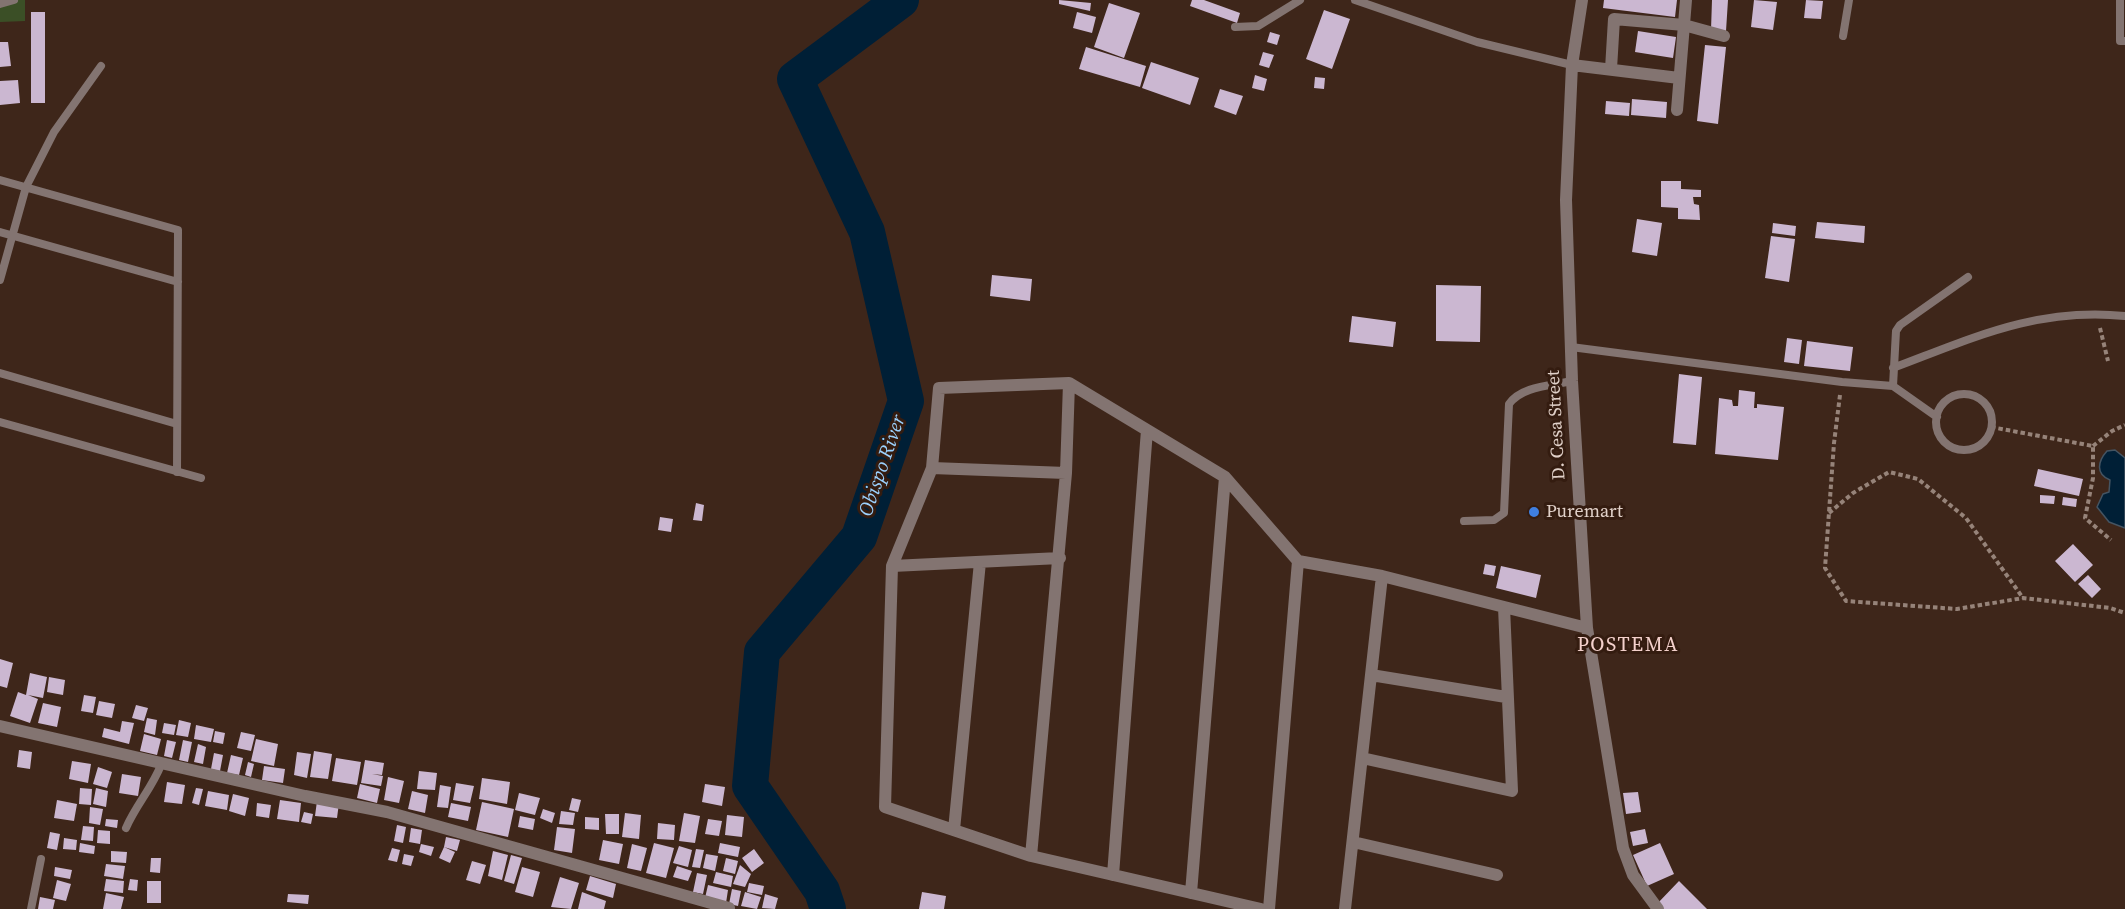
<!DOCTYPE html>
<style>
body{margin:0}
canvas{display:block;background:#3e261a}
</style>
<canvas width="2125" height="909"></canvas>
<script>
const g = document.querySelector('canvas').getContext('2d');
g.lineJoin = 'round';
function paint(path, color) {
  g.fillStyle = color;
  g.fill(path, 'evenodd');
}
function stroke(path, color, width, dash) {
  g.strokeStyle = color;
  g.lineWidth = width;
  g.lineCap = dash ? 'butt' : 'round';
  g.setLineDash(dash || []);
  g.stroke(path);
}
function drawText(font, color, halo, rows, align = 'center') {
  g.font = font + ' "Source Serif 4",serif';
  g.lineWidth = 6;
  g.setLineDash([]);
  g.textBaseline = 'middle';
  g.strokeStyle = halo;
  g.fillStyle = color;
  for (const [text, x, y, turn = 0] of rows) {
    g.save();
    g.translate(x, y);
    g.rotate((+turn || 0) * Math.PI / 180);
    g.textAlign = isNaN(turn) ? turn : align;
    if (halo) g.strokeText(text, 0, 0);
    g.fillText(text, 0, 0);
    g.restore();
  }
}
const green = new Path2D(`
 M0,0H25V21L0,22Z`);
const water = new Path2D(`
 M2115,450L2125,458V528L2109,522L2097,507L2103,494L2109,492L2110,480C2095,474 2098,461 2107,451Z`);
const river = new Path2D(`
 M828,909L822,891L750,786L762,652L859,537L906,401L867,232L795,79L901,0`);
const building = new Path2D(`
 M1059,0L1091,3L1090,11L1059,4Z
 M1192,0H1204L1240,13L1237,23L1190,6Z
 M1604,0H1677L1675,17L1603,8Z
 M1712,0H1728L1726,31L1711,30Z
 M1754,0L1777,2L1773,30L1751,27Z
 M1806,0L1823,1L1821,19L1804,18Z
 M1109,3L1140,13L1124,58L1094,47Z
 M1324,10L1350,19L1332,69L1306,59Z
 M31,12H45V103H31Z
 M1077,12L1096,17L1092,33L1073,28Z
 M1638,31L1676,37L1673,58L1635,52Z
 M1270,32L1280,35L1277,45L1267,42Z
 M0,42H8L11,66L0,67Z
 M1705,45L1726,47L1718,124L1697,121Z
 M1086,47L1146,66L1140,87L1079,69Z
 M1263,52L1274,55L1269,68L1259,65Z
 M1151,62L1199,78L1190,105L1142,88Z
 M1255,75L1267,79L1264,91L1252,88Z
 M1315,77L1325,78L1324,89L1314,88Z
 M18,80L20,103L0,105V81Z
 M1220,89L1243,96L1236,115L1214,107Z
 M1632,99L1667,102L1666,118L1631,115Z
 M1606,101L1630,103L1629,116L1605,114Z
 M1661,181H1681V189L1701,190V197H1693L1694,204L1699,205L1700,220L1678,219V208L1661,207Z
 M1637,219L1662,223L1657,256L1632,252Z
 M1817,222L1865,226L1864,243L1815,238Z
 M1773,223L1796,226L1795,236L1772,233Z
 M1771,236L1795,239L1789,282L1765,278Z
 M992,275L1032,279L1030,301L990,296Z
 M1436,285L1481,286L1480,342L1436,341Z
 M1352,316L1396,322L1393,347L1349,342Z
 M1787,338L1802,340L1799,364L1784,362Z
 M1807,341L1853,347L1850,371L1804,366Z
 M1679,374L1702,377L1696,445L1673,443Z
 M1739,390L1755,392L1754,408H1757V404L1784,407L1778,460L1715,454L1719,398L1732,400L1733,406H1738Z
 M2038,469L2083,479L2079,496L2034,486Z
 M2040,495L2055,496L2054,504L2040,503Z
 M2063,497L2077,499L2076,507L2062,505Z
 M696,503L704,505L702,521L693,520Z
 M660,517L673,519L671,532L658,530Z
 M2073,544L2093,565L2075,582L2055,561Z
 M1485,564L1496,566L1494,576L1483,574Z
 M1501,566L1541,575L1536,598L1496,588Z
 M2088,575L2101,589L2092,598L2078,584Z
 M0,659L13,663L7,688L0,686Z
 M30,673L47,677L43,698L28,695L38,699L30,723L10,716L18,692L26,695Z
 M49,677L65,680L63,695L47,692Z
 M84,695L96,697L93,713L81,711Z
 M99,701L115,704L112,718L96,715Z
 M43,703L61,707L57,727L38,723Z
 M136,705L148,708L144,721L132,718Z
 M147,718L157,720L155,735L144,732Z
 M179,720L191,723L188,737L176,735Z
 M122,721L134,723L129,744L102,737L104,728L120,732Z
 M164,723L176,725L174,735L162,733Z
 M196,725L214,729L211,742L194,739Z
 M215,731L225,733L223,744L213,742Z
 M241,732L255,735L251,751L237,748Z
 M144,734L161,739L157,755L140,751Z
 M256,739L278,744L274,766L251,761Z
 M167,740L176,742L172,758L164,756Z
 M183,740L192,742L188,762L179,760Z
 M198,744L206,747L203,764L194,762Z
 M19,750L32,752L30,769L17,767Z
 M314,751L332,754L328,779L310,777Z
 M297,752L311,754L307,778L294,775Z
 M214,753L223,755L220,771L211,769Z
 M231,755L243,758L239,775L227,773Z
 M336,758L361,762L357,785L332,781Z
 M365,760L384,763L382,775L372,774L383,776L381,786L361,783Z
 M72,761L91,764L88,783L69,779Z
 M248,762L254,764L251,777L245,775Z
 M264,766L285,769L283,783L262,780Z
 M98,767L112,772L107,788L93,784Z
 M419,771L437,773L435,790L417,789Z
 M122,774L141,777L138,796L119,793Z
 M388,777L404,781L399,803L384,800Z
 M482,778L510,782L507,804L479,799Z
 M167,782L185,785L182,804L164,802Z
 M456,783L474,786L470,803L453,800Z
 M360,784L380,789L377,803L357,798Z
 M705,784L725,787L722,806L702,802Z
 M440,785L451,787L448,808L437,807Z
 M80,788L92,789L91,805L79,804Z
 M96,788L108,791L106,807L93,804Z
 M196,788L203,789L199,805L192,803Z
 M208,791L229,795L227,810L205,806Z
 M412,791L428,795L425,813L408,809Z
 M1638,792L1641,812L1626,814L1623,793Z
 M519,793L540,798L535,815L515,810Z
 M233,794L249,798L245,816L229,811Z
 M572,798L581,800L578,812L569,810Z
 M57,800L77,804L74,821L54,818Z
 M280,800L301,803L299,822L277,819Z
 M317,801L339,803L337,818L315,816Z
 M482,802L514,809L508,837L476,830Z
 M257,803L271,805L269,818L256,816Z
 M451,803L471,807L468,821L448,817Z
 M90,807L103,809L100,825L89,823Z
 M543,809L555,813L552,823L540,818Z
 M561,811L575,813L573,825L559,824Z
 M304,812L313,814L311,824L301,822Z
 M625,813L641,815L639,839L622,837Z
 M684,813L700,816L695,843L679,841Z
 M605,814H619V834H606Z
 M727,815L744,817L742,837L725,835Z
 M520,816L535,819L533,830L518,827Z
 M585,817L599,818V830L585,829Z
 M106,819L118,820L117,828L105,826Z
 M708,819L722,821L719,836L705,834Z
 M658,823L675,825L674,840L657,839Z
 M397,825L406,827L403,843L394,841Z
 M83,826L94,827L93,841L81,840Z
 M557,827L575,829L572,853L554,850Z
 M411,828L422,830L420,844L409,842Z
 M1645,829L1648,843L1633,846L1630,832Z
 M98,830L110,831V844L97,843Z
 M50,832L60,834L57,850L47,848Z
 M446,837L460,840L457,851L444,847Z
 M64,838L77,840L76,850L63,849Z
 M603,840L623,844L619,864L599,860Z
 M80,843L95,846L94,854L79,852Z
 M654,843L674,848L666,878L646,873Z
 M720,843L740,847L738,857L718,853Z
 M1660,843L1674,874L1647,886L1633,855Z
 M421,844L434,847L431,856L419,852Z
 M632,844L647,848L641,871L627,868Z
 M679,846L692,850L688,867L673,863Z
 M444,847L455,852L450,863L439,858Z
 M392,848L400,850L397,862L388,860Z
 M696,849L704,850L700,868L692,867Z
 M754,849L764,863L752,872L742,858Z
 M111,851L127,852L126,863L111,862Z
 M493,851L508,855L502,880L488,876Z
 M404,854L414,856L411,866L402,864Z
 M706,854L718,856L715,871L703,868Z
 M511,855L522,858L514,884L504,881Z
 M151,858H161L160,873L150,872Z
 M726,858L738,861L735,874L723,871Z
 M472,861L486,865L480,884L466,880Z
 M106,864L125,866L123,879L104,876Z
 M740,865L751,874L745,887L733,884Z
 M677,866L692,871L688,881L673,877Z
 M55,867L72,870L70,879L54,876Z
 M522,867L540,872L533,897L515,892Z
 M716,872L733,876L731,887L713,883Z
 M697,873L707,875L703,894L693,892Z
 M590,876L616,884L613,898L586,890Z
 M560,877L579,883L571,909L551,907Z
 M106,879L124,881L123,893L104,891Z
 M130,879L138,880L137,891L128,890Z
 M57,880L71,884L66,901L53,898Z
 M147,881H161V903H147Z
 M1679,881L1707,909H1660L1656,905Z
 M749,883L764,886L762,895L747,892Z
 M708,885L728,890L726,903L705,898Z
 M732,889L741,891L738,906L729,904Z
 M582,892L606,901L604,909H578Z
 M745,892L761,897L757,909L741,906Z
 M922,892L946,896L944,909H919Z
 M106,893L124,897L121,909H103Z
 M288,894L309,895L308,904L287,902Z
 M765,894L778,898L775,909L762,908Z
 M40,897L55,900L53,909H38Z`);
const path = new Path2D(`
 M2100,328L2108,361
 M1840,395L1834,443L1825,568L1846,601L1957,609L2023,598L2110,608L2125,613
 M1991,427L2093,446V478L2085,518L2111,540
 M2093,446L2112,431L2125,425
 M1829,513L1853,493L1889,472L1918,479L1966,518L2023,598`);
const lane = new Path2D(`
 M1355,0L1477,42L1572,65
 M2120,0V41H2125
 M0,4L14,0
 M1235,27L1258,26L1300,0
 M1843,36L1849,0
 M0,180L178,230L177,472
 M0,232L178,282
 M0,280L26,187L54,132L101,66
 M1571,347L1842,382L1893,386L1937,417
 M1893,368C1973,338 2037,307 2125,316
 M0,373L177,424
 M1893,386L1896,331L1900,325L1968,277
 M1936 422a28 28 0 1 1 56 0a28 28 0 1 1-56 0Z
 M0,422L201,478
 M1464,521L1494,520L1504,513L1509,404C1522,386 1550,386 1572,381
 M126,828C136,805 152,788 161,765
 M31,909L41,859`);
const street = new Path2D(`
 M1582,0L1572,65L1566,200L1572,381L1587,628L1623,848L1633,875L1658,909
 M1572,65L1679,78
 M1611,69L1614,19L1684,25L1724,36
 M1677,110L1686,0
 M932,468L1066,473L1069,383
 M1060,558L892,566L932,468L939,388L1069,383L1225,477L1298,561L1382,576L1587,628
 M892,566L885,807L1031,856L1261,909
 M1371,675L1506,697
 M0,726L305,796L387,812L729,908
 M1362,758L1512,791L1504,607
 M954,830L980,562
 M1353,842L1497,875
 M1031,856L1066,473
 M1113,875L1147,430
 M1191,893L1225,477
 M1269,909L1298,561
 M1345,909L1382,576`);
const markers = [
 [1534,512,6,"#3f7fe0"]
];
const streetNames = [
 ["D. Cesa Street",1557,425,-93]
];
const poiNames = [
 ["Puremart",1546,512]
];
const waterNames = [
 ["Obispo River",883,466,-71]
];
const neighbourhoodNames = [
 ["POSTEMA",1628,646]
];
paint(green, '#3b4f26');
paint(water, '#001f36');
stroke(water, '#445462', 1.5);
stroke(river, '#001f36', 36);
paint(building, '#cbb7d1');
stroke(path, '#968379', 4, [4.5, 3]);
stroke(lane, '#837471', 8);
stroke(street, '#837471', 12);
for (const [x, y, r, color] of markers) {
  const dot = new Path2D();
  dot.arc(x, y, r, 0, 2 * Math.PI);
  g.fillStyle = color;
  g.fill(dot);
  stroke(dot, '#341c10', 2);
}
drawText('18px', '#e1d1c9', '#341c10', streetNames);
drawText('18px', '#e1d1c9', '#341c10', poiNames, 'left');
drawText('italic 20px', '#9bd1fd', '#341c10', waterNames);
g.letterSpacing = '1.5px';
drawText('20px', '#f4d1cc', '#341c10', neighbourhoodNames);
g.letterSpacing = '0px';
</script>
